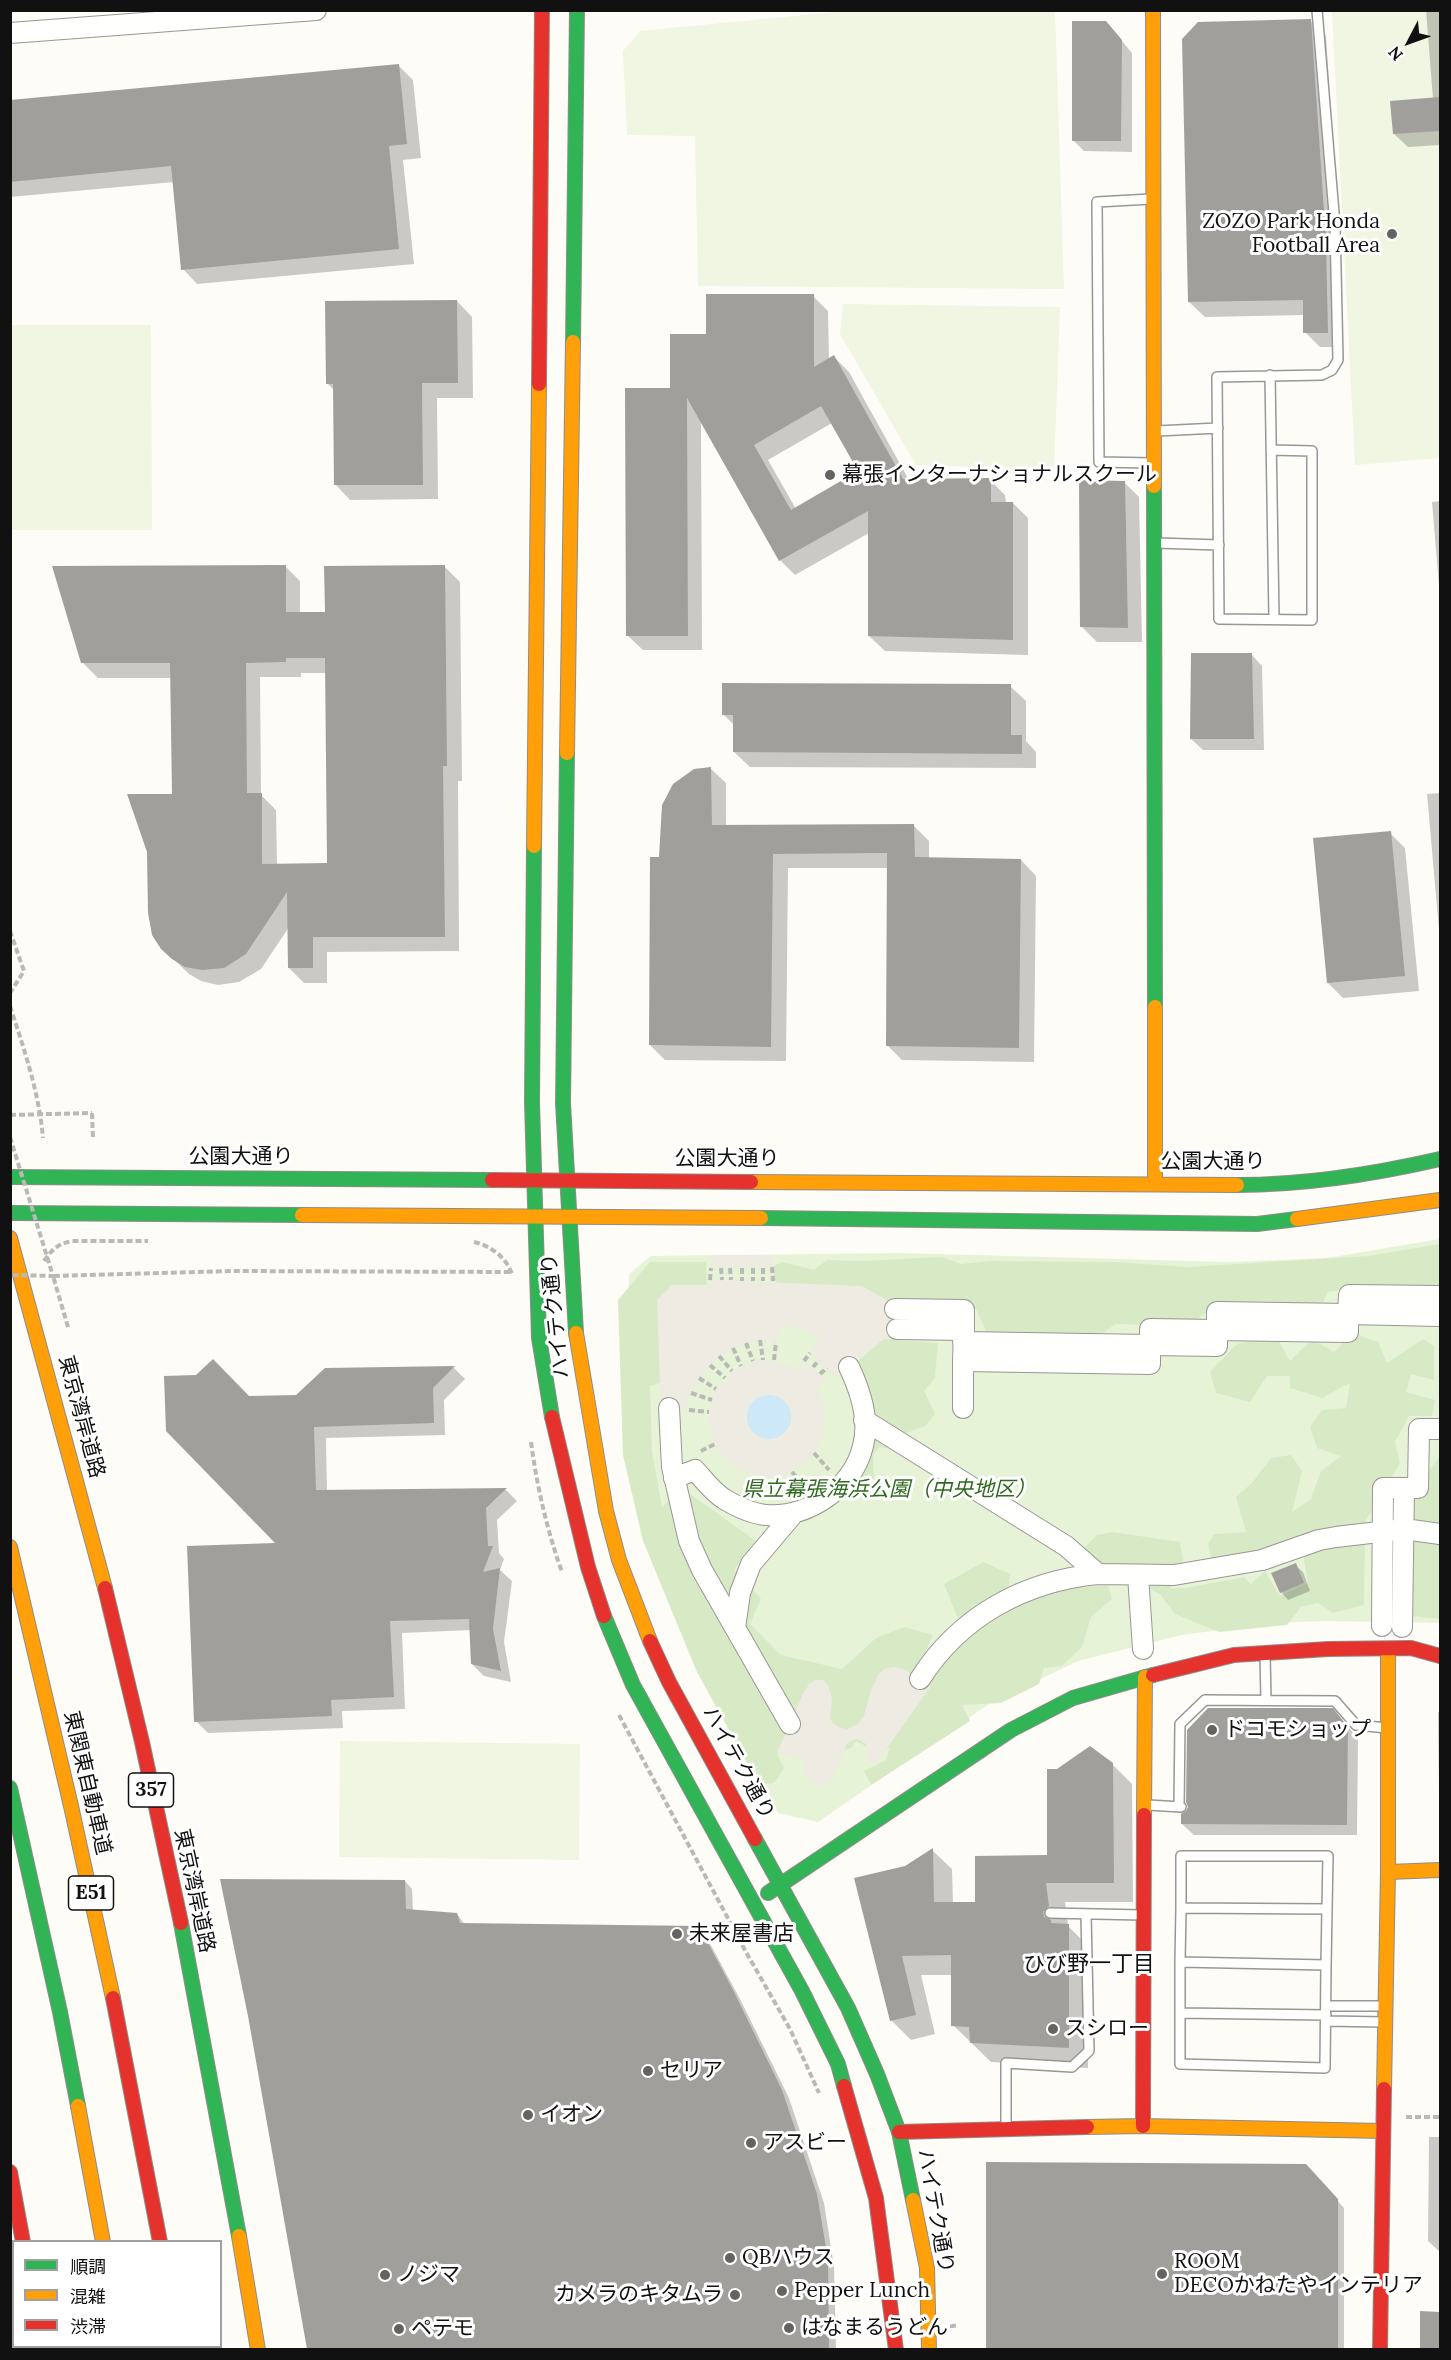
<!DOCTYPE html>
<meta charset="utf-8">
<style>
body{margin:0}
#map{position:relative;width:1451px;height:2360px;overflow:hidden;background:#fdfcf7;font-family:Lora,"Noto Sans JP",serif}
canvas{display:block}
.frame{position:absolute;inset:0;border:12px solid #111;pointer-events:none}
.legend{position:absolute;left:12px;top:2240px;width:210px;height:108px;box-sizing:border-box;background:#fff;border:2px solid #a0a0a0;margin:0;padding:8px 10px;list-style:none;font-size:18px;color:#111}
.legend li{display:flex;align-items:center;gap:12px;height:30px}
.legend b{width:30px;border:2px solid #a0a0a0}
.north{position:absolute;left:1379px;top:12px;width:60px;height:60px;-webkit-text-stroke:4px #fff;paint-order:stroke;rotate:229deg;font-size:16px;font-weight:700;line-height:24px;text-align:center;color:#111}
.north::after{content:'';display:block;margin:auto;width:21px;height:27px;background:#111;clip-path:polygon(50% 0,100% 100%,50% 72%,0 100%)}
</style>
<div id="map">
<canvas width="1451" height="2360"></canvas>
<div class="frame"></div>
<ul class="legend">
<li><b style="height:8px;background:#30b455"></b>順調</li>
<li><b style="height:8px;background:#ff9f0a"></b>混雑</li>
<li><b style="height:8px;background:#e5322d"></b>渋滞</li>
</ul>
<div class="north">N</div>
</div>
<script>
const g = document.querySelector('canvas').getContext('2d');
g.lineJoin = 'round';
function paint(path, color) {
  g.fillStyle = color;
  g.fill(path, 'evenodd');
}
function stroke(path, color, width, dash) {
  g.strokeStyle = color;
  g.lineWidth = width;
  g.lineCap = dash ? 'butt' : 'round';
  g.setLineDash(dash || []);
  g.stroke(path);
}
function drawText(font, color, halo, rows, align = 'center') {
  g.font = font + ' Lora,"Noto Sans JP",serif';
  g.lineWidth = 6;
  g.setLineDash([]);
  g.textBaseline = 'middle';
  g.strokeStyle = halo;
  g.fillStyle = color;
  for (const [text, x, y, turn = 0] of rows) {
    g.save();
    g.translate(x, y);
    g.rotate((+turn || 0) * Math.PI / 180);
    g.textAlign = isNaN(turn) ? turn : align;
    if (halo) g.strokeText(text, 0, 0);
    g.fillText(text, 0, 0);
    g.restore();
  }
}
const green = new Path2D(`
 M1440,1239V1623L1324,1621L1271,1623L1182,1635L1078,1661L989,1704L818,1822L778,1813L679,1603L628,1319L629,1274L651,1256L900,1253L1229,1262L1327,1258Z`);
const forest = new Path2D(`
 M1440,1244V1304L1360,1288L1328,1292L1319,1310L1272,1313L1222,1302L1187,1326L1115,1324L1092,1342L989,1338L976,1309L892,1310L782,1288L774,1279V1266L782,1262L814,1270L827,1260L862,1261L942,1257L961,1264L990,1261L1115,1262L1188,1267L1368,1256Z
 M650,1262H706L707,1295L673,1379L650,1386L652,1451L662,1507L682,1488L756,1541L734,1570L761,1599L750,1624L781,1655L842,1669L876,1638L904,1627L933,1635L920,1664L977,1628L957,1616L944,1584L983,1562L1010,1574L1007,1609L1040,1591L1108,1585L1112,1599L1091,1617L1082,1647L1062,1666L1044,1668L1039,1684L1001,1703L962,1705L970,1721L871,1785L864,1771L886,1760L890,1748L875,1751L856,1741L851,1748L820,1757L807,1744L777,1754L784,1768L774,1783L759,1785L697,1672L643,1541L623,1455L618,1300Z
 M1353,1333L1378,1342L1387,1363L1423,1339L1434,1346V1380L1411,1374L1406,1392L1435,1400L1432,1416H1409L1395,1442L1400,1463L1365,1522L1364,1605L1333,1613L1318,1603L1301,1607L1287,1625L1219,1632L1175,1614L1160,1594L1105,1569L1081,1551L1097,1535L1113,1532L1180,1542L1183,1559L1171,1588H1186L1244,1577L1251,1584L1265,1571L1280,1596L1308,1583L1301,1543L1212,1562L1208,1544L1214,1534L1246,1532L1236,1497L1252,1483L1271,1458L1291,1455L1302,1471L1292,1512L1311,1499L1321,1471L1341,1456L1317,1448L1310,1427L1322,1410L1346,1408L1350,1383L1322,1398L1290,1388V1376H1267L1250,1402L1216,1393L1210,1372L1237,1344L1276,1336L1290,1361L1312,1339L1334,1352Z
 M884,1339L938,1343L935,1378L924,1391L935,1414L925,1426L904,1434L897,1449L880,1447L873,1455L874,1482L857,1492L849,1489L863,1405L846,1371Z
 M1440,1456V1619L1411,1616L1400,1509Z`);
const pitch = new Path2D(`
 M856,10L1055,11L1064,289L698,286L695,136L627,135L623,51L640,31Z
 M1332,11H1440V458L1355,465Z
 M843,304L1060,307L1054,469L916,465L840,334Z
 M11,325H151L152,530H11Z
 M340,1741L580,1744L579,1860L339,1857Z`);
const plaza = new Path2D(`
 M711,1255H772V1267L711,1268Z
 M710,1280L862,1286L894,1304L897,1329L834,1376L810,1353L820,1337L801,1329L781,1324L776,1342L760,1340L746,1343L719,1356L699,1378L691,1393L686,1410L661,1407L657,1300L672,1285H710Z
 M771,1360L800,1369L804,1361L820,1374L825,1382L817,1388L824,1403L826,1421L822,1438L811,1458L792,1472L768,1477L750,1474L738,1469L722,1455L715,1444L710,1429L709,1412L716,1389L732,1371L753,1361ZM768,1395H774L766,1439L753,1433L749,1427L762,1396Z
 M894,1667L903,1669L931,1686L875,1765L866,1759L868,1752L866,1744L857,1739L853,1740L847,1744L831,1781L822,1786L816,1785L805,1775L806,1760L777,1753L803,1694L809,1684L815,1680H823L828,1685L832,1698L830,1719L834,1724L846,1730L858,1724L864,1716L871,1690L879,1674L884,1669Z`);
const water = new Path2D(`
 M747 1417a22 22 0 1 1 44 0a22 22 0 1 1-44 0Z`);
const shadow = new Path2D(`
 M1426,10H1440V145L1408,147L1394,134L1433,99Z
 M1310,21L1326,36L1340,256L1342,347H1320L1305,332V315L1205,317L1189,302Z
 M1117,35L1132,53V152L1084,151L1073,140Z
 M398,65L413,80L421,158L403,160L414,264L197,284L183,269L174,182L10,197V102Z
 M813,296L828,311L829,360L834,357L849,372L909,480H990L1005,495L1006,503H1013L1028,518V655L885,651L869,636V533L795,575L780,560L701,421L702,650H643L627,635L671,389L708,336ZM832,423L860,472L796,509L768,460Z
 M457,301L472,317L473,398H437L438,499L350,500L335,484L334,390L327,383Z
 M1124,482L1139,497L1142,642H1097L1082,627Z
 M1440,501V598L1432,502Z
 M285,566L300,581V613H326L445,567L460,582L462,781H458L459,951L327,952V983H304L289,968V927L261,969L239,982L218,985L201,981L189,974L162,948L173,795L172,678H98L83,663ZM301,673H327L328,865H277L276,810L261,795L260,677H301Z
 M1251,654L1262,666L1264,750H1203L1191,739Z
 M1010,686L1026,701V741L1036,752V768L750,767L734,752L735,726L724,715Z
 M710,768L726,783V827L914,826L929,841V859L1021,860L1036,876L1034,1062L902,1060L887,1045L889,868H788L786,1061L665,1060L650,1045L661,859Z
 M1440,793V941L1427,794Z
 M1390,833L1405,848L1419,991L1343,998L1328,983Z
 M454,1368L465,1379L444,1400L445,1435L326,1438L327,1492L506,1490L517,1501L497,1520L499,1553L504,1559L500,1570L512,1581L504,1642L511,1682L484,1676L472,1664L471,1630L402,1633L405,1709L342,1711L343,1728L208,1733L196,1721L279,1544L249,1398L297,1396L326,1370Z
 M1295,1565L1303,1572L1310,1591L1288,1600L1281,1592Z
 M1438,1712H1440V1796L1439,1795Z
 M1344,1722L1358,1739L1357,1835H1194L1182,1824L1187,1812Z
 M1112,1764L1132,1784L1133,1902H1065L1068,1926L1088,1946V2068L991,2062L953,2025V1975H921L935,2034L911,2040L891,2020L906,1868L932,1850L952,1869L953,1903L976,1904L1049,1856Z
 M405,1881L412,1889L413,1911L457,1914L465,1925L698,1928L706,1936L741,2001L789,2098L824,2203L834,2267L836,2350H309L249,2016Z
 M1429,2137H1440V2252L1428,2241Z
 M987,2164L1313,2173L1344,2208V2350H987Z
 M1422,2313L1440,2314V2350H1422Z`);
const building = new Path2D(`
 M1311,19L1326,240L1328,333H1303V300L1188,302L1182,39L1198,22Z
 M1072,21H1106L1122,40L1121,141H1072Z
 M399,64L407,144L389,146L399,249L181,270L171,166L10,182V100Z
 M1440,97V131L1393,134L1390,101Z
 M706,294H814V367L834,355L903,479L991,478V502H1013V640L868,636V511L779,561L687,398L688,636H626L625,388H670V334H706ZM821,406L858,471L791,510L754,445Z
 M457,300L458,383H422L423,485H334L333,384H326L325,301Z
 M1079,480L1125,481L1128,628L1080,627Z
 M286,565V612H325L324,566L445,565L447,766H443L445,937H313V968H288L287,892L246,954L224,968L202,970L185,967L172,959L161,949L152,935L148,913L147,852L127,794H172L170,663H81L52,566ZM286,658H325L327,863L262,864V793H247L246,663L286,662Z
 M1191,653H1252L1254,739H1190Z
 M722,683L1011,684V735H1022V754L733,752V715H722Z
 M711,767L712,825L914,824L915,857L1021,859L1019,1048L886,1046L887,853L773,854L771,1047L649,1045L650,857H659L662,805L673,784L694,769Z
 M1391,831L1405,976L1327,983L1313,838Z
 M213,1359L249,1396L296,1395L325,1368L455,1366L433,1388L434,1423L314,1427L316,1490L507,1488L486,1508L488,1546H493L483,1572L500,1568L493,1629L501,1671L471,1664L469,1619L390,1621L394,1697L331,1700L332,1716L194,1722L187,1546L275,1543L166,1431L164,1376L196,1375Z
 M1296,1563L1304,1583L1280,1593L1271,1573Z
 M1208,1708H1333L1348,1727L1347,1825L1181,1824V1814L1186,1811L1188,1807L1186,1802L1187,1730Z
 M1090,1746L1113,1763L1114,1883H1046L1049,1906L1043,1912L1044,1917L1051,1920V1923L1069,1924V2048L970,2043L969,2027L951,2026V1955L902,1956L916,2015L890,2021L854,1878L905,1866L933,1848L934,1902H975V1856L1047,1855V1769H1057Z
 M220,1879L405,1880L406,1909L457,1913L460,1923L699,1926L734,1992L782,2090L817,2194L828,2259L829,2349H307L248,2016Z
 M986,2162L1306,2164L1338,2199V2349H986Z
 M1420,2311L1440,2312V2349H1420Z`);
const path = new Path2D(`
 M10,931L24,971L10,993
 M10,1006C24,1049 39,1092 43,1138
 M92,1113L93,1138
 M474,1242C491,1246 506,1257 512,1274
 M44,1261C52,1249 58,1244 72,1241H148
 M772,1267L773,1281
 M721,1268L722,1280
 M730,1268L731,1280
 M742,1268V1281
 M753,1268V1281
 M763,1268V1281
 M710,1280L711,1268
 M68,1327L53,1276L233,1271L512,1272
 M760,1340L763,1360
 M746,1343L753,1361
 M733,1348L741,1366
 M719,1356L732,1371
 M774,1360L776,1342
 M804,1361L810,1353
 M710,1365L725,1378
 M813,1367L819,1360
 M820,1374L827,1368
 M699,1378L716,1389
 M691,1393L712,1400
 M689,1410L709,1412
 M531,1442C537,1487 547,1530 562,1572
 M701,1451L715,1444
 M814,1453L829,1470
 M792,1472L806,1489
 M619,1715L746,1952L790,2029L819,2093
 M1406,2117H1440
 M952,2328V2326L959,2325`);
const lane = new Path2D(`
 M1151,199L1097,202L1099,462L1152,463
 M1270,375L1274,619
 M1157,431L1218,428
 M1271,450L1312,451V620L1219,619L1217,377L1322,375L1332,370L1338,360L1335,225L1317,10
 M1157,543L1219,545
 M1265,1655L1266,1700
 M1148,1805L1181,1807
 M1179,1806L1180,1724L1205,1700L1335,1701L1356,1725L1387,1728
 M1181,1908V1856H1328L1327,1909
 M1050,1913L1142,1915
 M1180,1962L1326,1965L1325,2068L1180,2064Z
 M1180,1962L1181,1908L1327,1909L1326,1965
 M1326,2006H1383
 M1180,2013L1326,2015
 M1326,2021L1384,2022
 M1006,2128V2063L1072,2067L1089,2051L1086,1914`);
const street = new Path2D(`
 M10,33L316,10
 M895,1309L964,1310V1330
 M897,1329L964,1330L963,1361L1150,1364V1345L1217,1346V1330L1348,1332V1314L1440,1316
 M963,1342L1150,1345V1329L1217,1330V1312L1348,1314L1349,1295L1440,1296
 M669,1408L672,1467L689,1541L702,1570L790,1724
 M963,1408V1361
 M864,1420L1066,1546L1098,1574L1174,1575L1262,1560L1319,1540L1336,1537L1404,1529L1440,1534
 M674,1478L695,1470C704,1480 712,1491 724,1499C736,1506 752,1514 766,1515C808,1518 853,1488 863,1446C870,1420 860,1390 849,1367
 M1138,1575L1143,1649
 M1382,1626L1383,1488H1418L1419,1429H1440
 M1402,1627L1404,1488
 M735,1628L740,1593L751,1564L794,1513
 M920,1679C960,1616 1025,1581 1098,1574`);
const fast = new Path2D(`
 M573,342L577,10
 M1154,486L1155,1007
 M567,753L563,1103L576,1333
 M534,846L532,1102L539,1338L552,1417
 M10,1177L492,1180
 M1237,1185C1305,1185 1375,1174 1440,1159
 M10,1213L302,1215
 M761,1218L1257,1224L1297,1219
 M604,1616L633,1685L802,1991L838,2064L844,2086
 M10,1788L60,2012L78,2106
 M755,1839L848,2008L877,2074L899,2132L913,2200
 M768,1893L1011,1730L1073,1698L1153,1675
 M181,1923L239,2236
 M121,2346L122,2350
 M178,2346V2350`);
const slow = new Path2D(`
 M1153,10L1154,486
 M567,753L573,342
 M534,846L539,384
 M1155,1007V1183
 M751,1182L1237,1185
 M302,1215L761,1218
 M1297,1219L1440,1200
 M10,1238L105,1588
 M576,1333L606,1511L619,1560L650,1641
 M10,1547L71,1806L113,1998
 M1144,1815L1145,1677
 M1388,1872L1440,1870
 M1384,2089L1388,1872V1649
 M78,2106L103,2242
 M1087,2127L1143,2126L1383,2131
 M913,2200L927,2268L929,2350
 M239,2236L258,2350`);
const jam = new Path2D(`
 M539,384L542,10
 M492,1180L751,1182
 M552,1417L588,1567L604,1616
 M105,1588L142,1742L181,1923
 M650,1641L669,1682L755,1839
 M1153,1675L1234,1655L1328,1649L1411,1648L1440,1656
 M113,1998L160,2242
 M844,2086L876,2198L896,2350
 M1143,2126L1144,1815
 M899,2132L1087,2127
 M10,2172L23,2242
 M40,2346L41,2350
 M1380,2350L1384,2089`);
const pathBridge = new Path2D(`
 M10,1115L92,1113
 M10,1137L53,1276L10,1275`);
const markers = [
 [1392,234,6,"#646362"],
 [830,475,6,"#646362"],
 [1212,1730,6,"#646362"],
 [677,1934,6,"#646362"],
 [1053,2029,6,"#646362"],
 [648,2071,6,"#646362"],
 [528,2115,6,"#646362"],
 [751,2143,6,"#646362"],
 [730,2258,6,"#646362"],
 [1162,2274,6,"#646362"],
 [385,2275,6,"#646362"],
 [782,2291,6,"#646362"],
 [735,2295,6,"#646362"],
 [789,2328,6,"#646362"],
 [399,2329,6,"#646362"]
];
const shields = [
 [151,1790,45],
 [91,1893,45]
];
const shieldNames = [
 ["357",151,1790],
 ["E51",91,1893]
];
const poiNames = [
 ["ZOZO Park Honda",1380,222,"right"],
 ["Football Area",1380,246,"right"],
 ["幕張インターナショナルスクール",842,475],
 ["ドコモショップ",1224,1730],
 ["未来屋書店",689,1934],
 ["スシロー",1065,2029],
 ["セリア",660,2071],
 ["イオン",540,2115],
 ["アスビー",763,2143],
 ["QBハウス",742,2258],
 ["ROOM",1174,2262],
 ["DECOかねたやインテリア",1174,2286],
 ["ノジマ",397,2275],
 ["Pepper Lunch",794,2291],
 ["カメラのキタムラ",723,2295,"right"],
 ["はなまるうどん",801,2328],
 ["ペテモ",411,2329]
];
const streetNames = [
 ["公園大通り",241,1157],
 ["公園大通り",727,1159],
 ["公園大通り",1213,1162],
 ["ハイテク通り",556,1316,-96],
 ["東京湾岸道路",81,1417,75],
 ["ハイテク通り",738,1763,61],
 ["東関東自動車道",87,1783,77],
 ["東京湾岸道路",194,1891,78],
 ["ハイテク通り",935,2211,80]
];
const parkNames = [
 ["県立幕張海浜公園（中央地区）",889,1490]
];
const neighbourhoodNames = [
 ["ひび野一丁目",1089,1965]
];
paint(green, '#e7f3d7');
paint(forest, '#d8eac5');
paint(pitch, '#f0f6e1');
paint(plaza, '#edebe2');
paint(water, '#cde8f7');
paint(shadow, '#0003');
paint(building, '#a19f9c');
stroke(lane, '#979795', 12);
stroke(street, '#979795', 22);
stroke(fast, '#8e8d8b', 16);
stroke(slow, '#8e8d8b', 16);
stroke(jam, '#8e8d8b', 16);
stroke(path, '#b9b9b8', 4, [6, 3]);
stroke(lane, '#fffffe', 9);
stroke(street, '#fffffe', 20);
stroke(fast, '#30b455', 14);
stroke(slow, '#ff9f0a', 14);
stroke(jam, '#e5322d', 14);
stroke(pathBridge, '#b9b9b8', 4, [6, 3]);
for (const [x, y, r, color] of markers) {
  const dot = new Path2D();
  dot.arc(x, y, r, 0, 2 * Math.PI);
  g.fillStyle = color;
  g.fill(dot);
  stroke(dot, '#fff', 2);
}
for (const [x, y, w] of shields) {
  const box = new Path2D();
  box.roundRect(x - w / 2, y - 17, w, 34, 4.5);
  g.fillStyle = '#fff';
  g.fill(box);
  stroke(box, '#111', 1.5);
}
drawText('bold 20px', '#111', null, shieldNames);
drawText('21px', '#111', '#fff', poiNames, 'left');
drawText('21px', '#111', '#fff', streetNames);
drawText('italic 21px', '#2f6b1f', '#fff', parkNames);
drawText('22px', '#111', '#fff', neighbourhoodNames);
</script>
